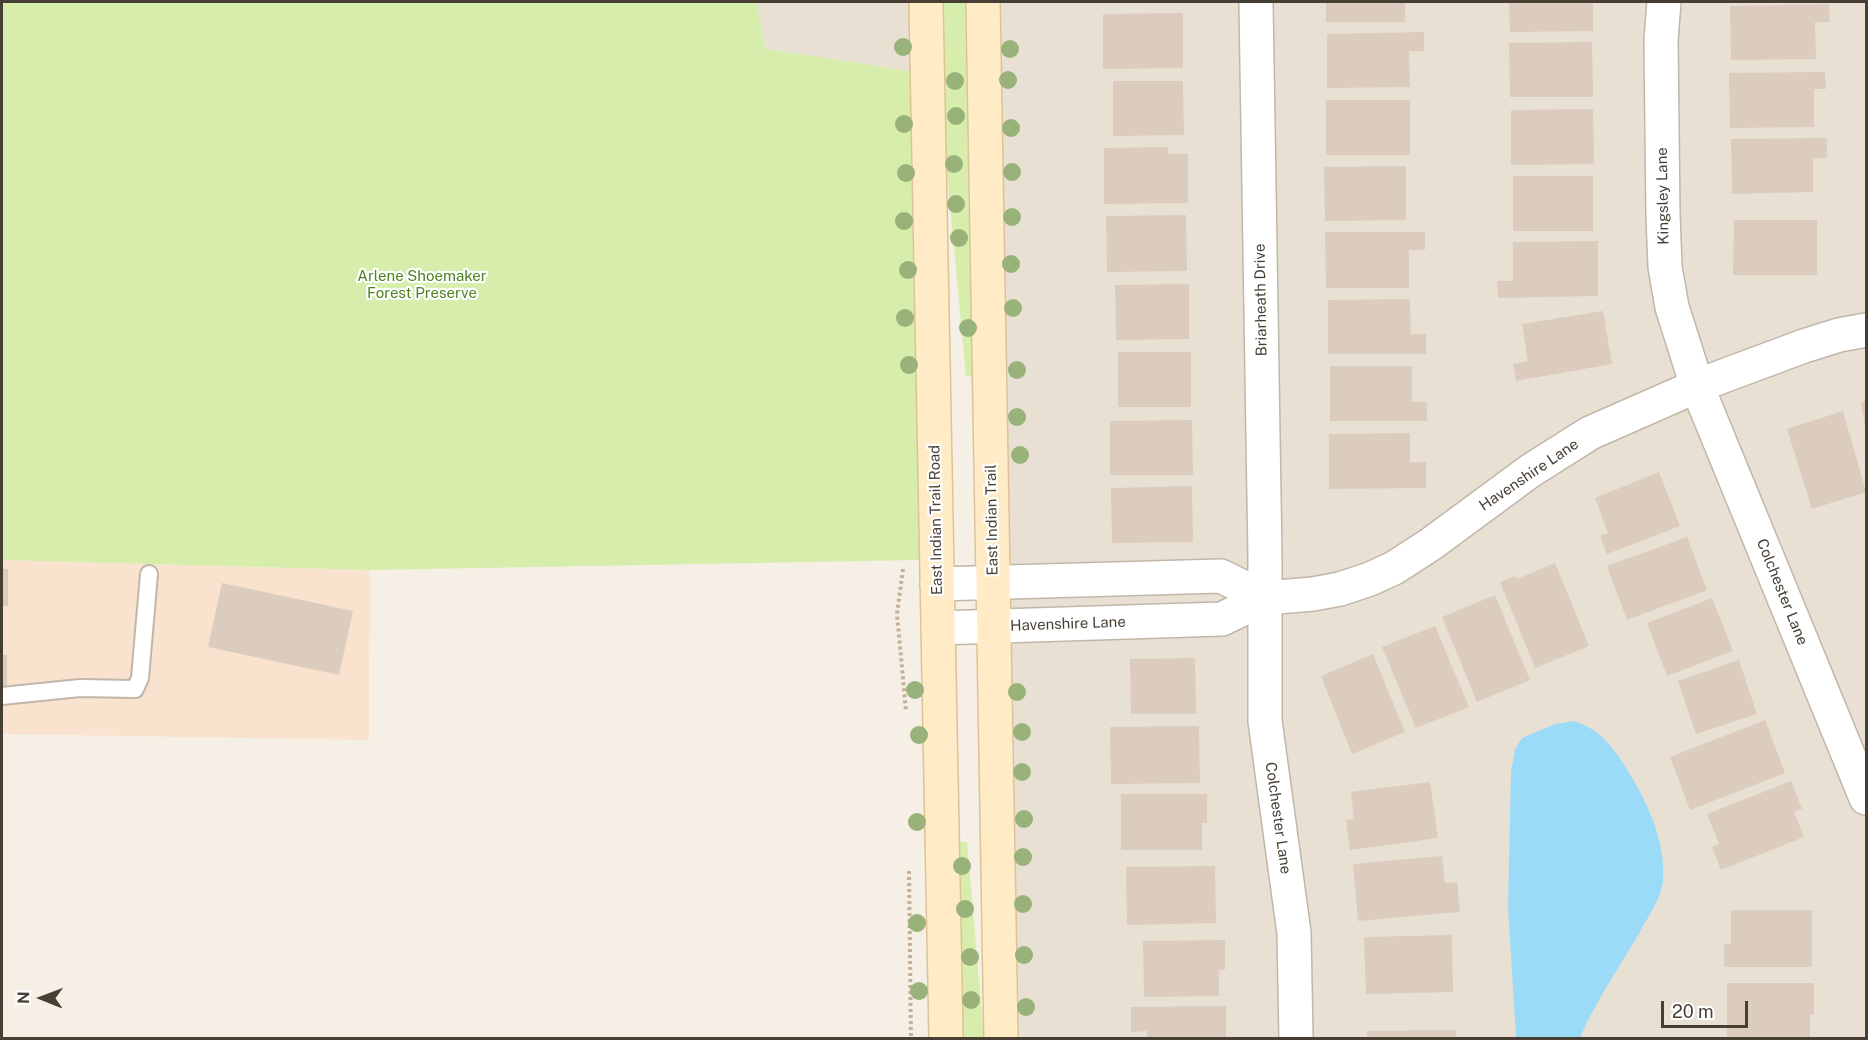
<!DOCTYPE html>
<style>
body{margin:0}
#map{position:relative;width:1868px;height:1040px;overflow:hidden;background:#f5efe6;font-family:"Public Sans",sans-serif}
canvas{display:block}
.frame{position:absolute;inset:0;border:3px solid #483f34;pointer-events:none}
.north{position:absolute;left:12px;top:968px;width:60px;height:60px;-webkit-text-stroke:4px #fff;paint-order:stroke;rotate:271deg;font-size:16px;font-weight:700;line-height:24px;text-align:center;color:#483f34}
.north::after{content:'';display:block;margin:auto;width:21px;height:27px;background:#483f34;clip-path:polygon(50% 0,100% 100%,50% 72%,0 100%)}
.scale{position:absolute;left:1661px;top:1001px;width:87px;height:27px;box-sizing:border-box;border:3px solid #483f34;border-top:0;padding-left:8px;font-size:18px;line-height:21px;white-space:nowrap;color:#483f34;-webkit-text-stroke:4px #fff;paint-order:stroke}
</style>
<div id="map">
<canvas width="1868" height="1040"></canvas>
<div class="frame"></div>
<div class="north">N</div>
<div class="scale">20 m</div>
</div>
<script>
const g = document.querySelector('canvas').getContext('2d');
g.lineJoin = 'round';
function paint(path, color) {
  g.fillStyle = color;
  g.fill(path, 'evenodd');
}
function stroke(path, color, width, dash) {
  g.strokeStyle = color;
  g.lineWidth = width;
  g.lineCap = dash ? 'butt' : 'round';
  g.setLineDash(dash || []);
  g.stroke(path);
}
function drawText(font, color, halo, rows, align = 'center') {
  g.font = font + ' "Public Sans",sans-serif';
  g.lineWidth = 4.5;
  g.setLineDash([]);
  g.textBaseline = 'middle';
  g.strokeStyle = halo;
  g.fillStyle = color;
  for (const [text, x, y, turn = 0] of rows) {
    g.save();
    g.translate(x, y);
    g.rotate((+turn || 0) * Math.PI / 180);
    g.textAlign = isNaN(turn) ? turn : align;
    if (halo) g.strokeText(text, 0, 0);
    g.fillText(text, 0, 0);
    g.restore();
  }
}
const residential = new Path2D(`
 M756,2H909L910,71L766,49Z
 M999,2H1866V1038H1018Z`);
const commercial = new Path2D(`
 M2,560L370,570L369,740L2,734Z`);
const green = new Path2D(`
 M2,2H756L766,49L910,71L920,560L370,570L2,560Z
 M944,2H965L972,376H966L946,162Z
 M959,842H967L984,1038H962Z`);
const water = new Path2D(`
 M1573,721C1601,728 1617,752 1631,776C1649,805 1666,845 1663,880C1662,897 1649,915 1641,930C1621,965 1595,1002 1580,1038H1516L1508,906L1511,772L1515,749L1522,738L1555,724Z`);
const building = new Path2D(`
 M1326,2H1405V22H1326Z
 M1509,2H1593V31L1510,32Z
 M1829,4L1830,22H1815L1816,59L1731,60L1730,6Z
 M1183,13V68L1103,69V14Z
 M1424,32V51H1409L1410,87L1327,88V34Z
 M1592,42L1593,97H1510L1509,43Z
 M1825,72L1826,89H1814V127L1730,128L1729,73Z
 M1113,81H1183L1184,135L1113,136Z
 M1326,100H1410V155H1326Z
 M1593,109L1594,164L1511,165V110Z
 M1827,138V158H1813V192L1732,194L1731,139Z
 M1168,147L1169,154H1188V203L1104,204V148Z
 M1406,166V220L1325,221L1324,167Z
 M1513,176H1593V231H1513Z
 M1186,215L1187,271L1107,272L1106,216Z
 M1734,220H1817V275H1733Z
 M1325,232H1425V250H1409V288H1326Z
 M1598,241V296L1498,298L1497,281H1513V242Z
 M1189,284V339L1116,340L1115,285Z
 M1410,299L1411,334H1426V354H1328V300Z
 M1603,311L1612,364L1516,381L1513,364L1528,361L1522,324Z
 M1118,352H1191V407H1118Z
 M1330,366H1412V402H1427V421H1330Z
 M1866,401V426H1865L1861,403Z
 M1843,411L1866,492L1812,509L1787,429Z
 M1192,420L1193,475H1110V421Z
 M1410,433V462H1426V488L1329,489V434Z
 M1659,472L1680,526L1607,554L1600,536L1608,533L1595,498Z
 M1192,486L1193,542L1112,543L1111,488Z
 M1687,537L1707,590L1627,620L1607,566Z
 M1555,563L1589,646L1535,668L1500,582L1516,576L1517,579Z
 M2,569H8V606H2Z
 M222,583L353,611L339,675L208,647Z
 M1495,595L1530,680L1477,702L1442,617Z
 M1712,598L1733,651L1667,676L1647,623Z
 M1435,626L1469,707L1416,728L1382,647Z
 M1373,654L1405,732L1352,754L1321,676Z
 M2,655H7V691H2Z
 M1195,658L1196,714H1131L1130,659Z
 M1739,660L1757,714L1696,734L1678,681Z
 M1765,720L1785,773L1690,810L1670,757Z
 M1199,726L1200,783L1111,784L1110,727Z
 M1791,781L1802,809L1794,812L1804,837L1721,870L1712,847L1719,844L1707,814Z
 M1430,782L1438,838L1350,850L1346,820L1354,819L1351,792Z
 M1121,794H1207V823H1202V850H1121Z
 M1442,856L1445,883L1457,882L1460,912L1358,921L1353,864Z
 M1215,866L1216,923L1127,925L1126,867Z
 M1731,910H1812V967H1724V944H1731Z
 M1452,935L1453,992L1366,994L1364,937Z
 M1225,940V970H1219V996L1144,997L1143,941Z
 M1727,983H1814V1015H1810V1038H1727Z
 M1226,1006V1038H1147V1031L1131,1032V1007Z
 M1456,1030V1038H1367V1031Z`);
const path = new Path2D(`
 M903,569L897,614L906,711
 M909,871L911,1038`);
const lane = new Path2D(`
 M2,696L80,688L135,689L140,678L149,574`);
const street = new Path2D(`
 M1256,2L1265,558V721L1294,933L1296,1038
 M1664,2L1661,40L1663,215L1665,267L1672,307L1697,386L1866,798
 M937,584L1221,576L1265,598
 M938,628L1222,619L1265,598L1313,594L1340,589L1370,579L1394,568L1431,544L1530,471L1590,433L1697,386L1734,372L1804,346L1839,335L1866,330`);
const secondary = new Path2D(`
 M926,2L946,1038
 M983,2L1001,1038`);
const trees = [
 [903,47],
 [1010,49],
 [1008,80],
 [955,81],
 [956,116],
 [904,124],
 [1011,128],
 [954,164],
 [1012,172],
 [906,173],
 [956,204],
 [1012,217],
 [904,221],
 [959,238],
 [1011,264],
 [908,270],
 [1013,308],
 [905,318],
 [968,328],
 [909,365],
 [1017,370],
 [1017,417],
 [1020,455],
 [915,690],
 [1017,692],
 [1022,732],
 [919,735],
 [1022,772],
 [1024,819],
 [917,822],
 [1023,857],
 [962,866],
 [1023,904],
 [965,909],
 [917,923],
 [1024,955],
 [970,957],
 [919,991],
 [971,1000],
 [1026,1007]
];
const streetNames = [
 ["Kingsley Lane",1663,196,-91],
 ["Briarheath Drive",1261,300,-91],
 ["Havenshire Lane",1529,475,-34],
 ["East Indian Trail Road",936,520,-91],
 ["East Indian Trail",992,520,-91],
 ["Colchester Lane",1782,592,68],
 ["Havenshire Lane",1068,624,-2],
 ["Colchester Lane",1278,818,82]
];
const parkNames = [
 ["Arlene Shoemaker",422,276],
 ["Forest Preserve",422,293]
];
paint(residential, '#e9e0d4');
paint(commercial, '#f9e3cf');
paint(green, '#d6edab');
paint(water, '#9cdbf8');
paint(building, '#dbccbd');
stroke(lane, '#c1b6a8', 20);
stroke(street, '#c1b6a8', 36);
stroke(secondary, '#ddc393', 36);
stroke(path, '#c5b097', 4, [3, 3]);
stroke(lane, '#fff', 16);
stroke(street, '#fff', 33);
stroke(secondary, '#ffecc6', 33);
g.fillStyle = '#99b27a';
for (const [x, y] of trees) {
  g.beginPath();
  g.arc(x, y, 9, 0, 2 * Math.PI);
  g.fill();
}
drawText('15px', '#483f34', '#fff', streetNames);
drawText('15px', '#4e8121', '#fff', parkNames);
</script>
